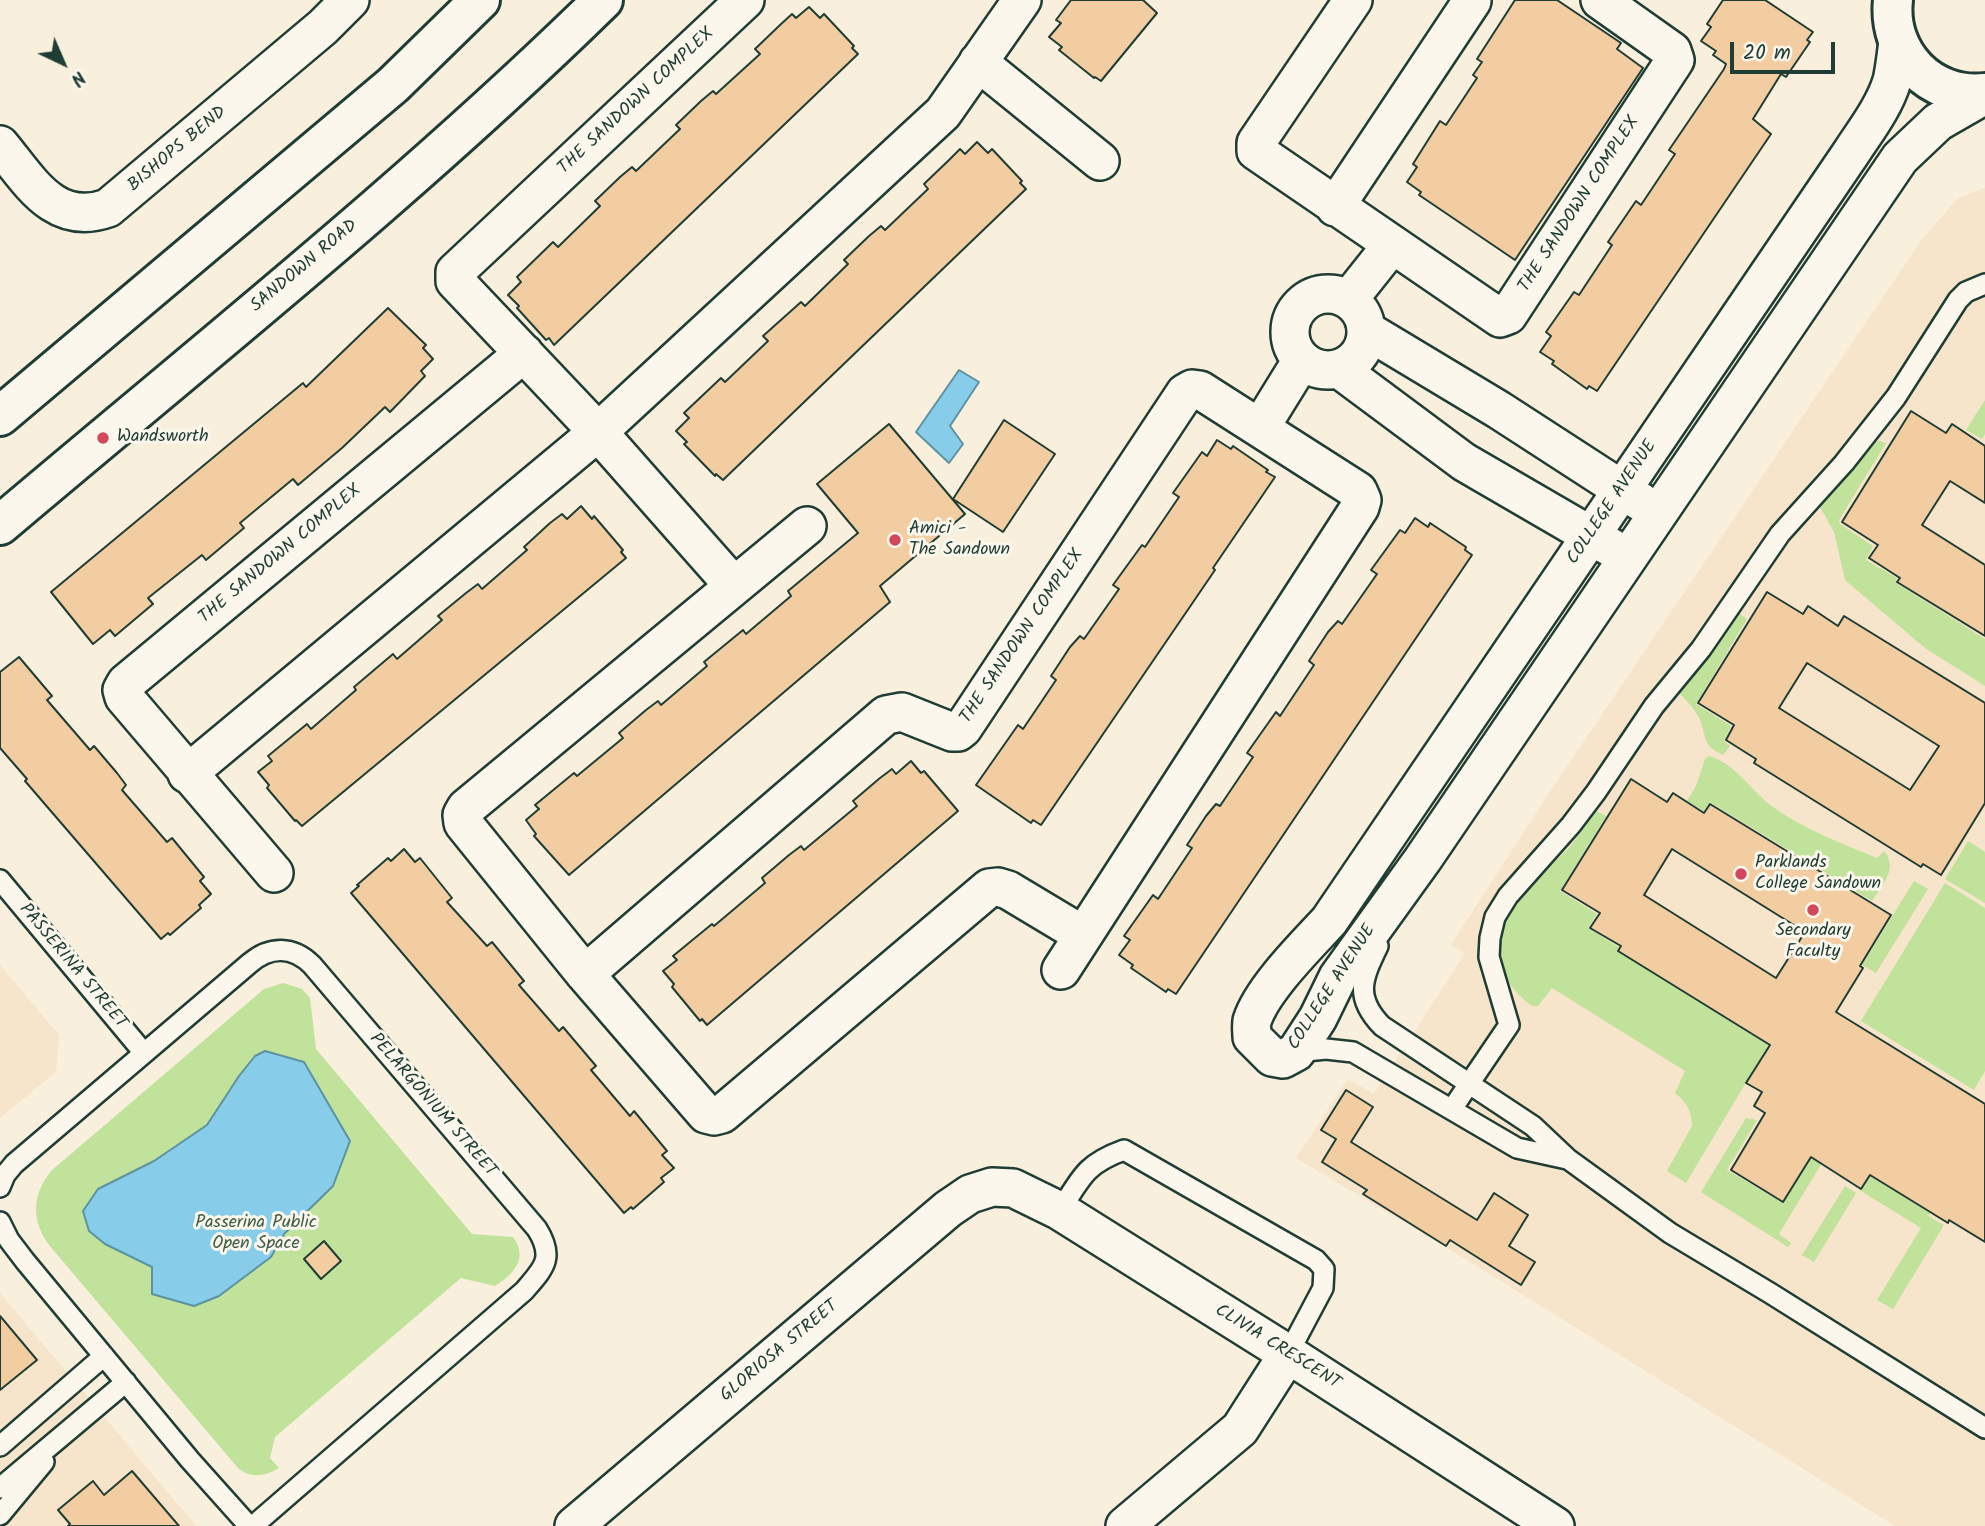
<!DOCTYPE html>
<style>
body{margin:0}
#map{position:relative;width:1985px;height:1526px;overflow:hidden;background:#f9efdd;font-family:Kalam,sans-serif}
canvas{display:block}
.north{position:absolute;left:28px;top:28px;width:70px;height:70px;-webkit-text-stroke:5px #fbf7ec;paint-order:stroke;rotate:136deg;font-size:19px;font-weight:700;line-height:28px;text-align:center;color:#1f3d34}
.north::after{content:'';display:block;margin:auto;width:24px;height:32px;background:#1f3d34;clip-path:polygon(50% 0,100% 100%,50% 72%,0 100%)}
.scale{position:absolute;left:1730px;top:42px;width:105px;height:32px;box-sizing:border-box;border:4px solid #1f3d34;border-top:0;padding-left:9px;font-size:21px;line-height:24px;white-space:nowrap;color:#1f3d34;-webkit-text-stroke:5px #fbf7ec;paint-order:stroke}
</style>
<div id="map">
<canvas width="1985" height="1526"></canvas>
<div class="north">N</div>
<div class="scale">20 m</div>
</div>
<script>
const g = document.querySelector('canvas').getContext('2d');
g.lineJoin = 'round';
function paint(path, color) {
  g.fillStyle = color;
  g.fill(path, 'evenodd');
}
function stroke(path, color, width, dash) {
  g.strokeStyle = color;
  g.lineWidth = width;
  g.lineCap = dash ? 'butt' : 'round';
  g.setLineDash(dash || []);
  g.stroke(path);
}
function drawText(font, color, halo, rows, align = 'center') {
  g.font = font + ' Kalam,sans-serif';
  g.lineWidth = 6;
  g.setLineDash([]);
  g.textBaseline = 'middle';
  g.strokeStyle = halo;
  g.fillStyle = color;
  for (const [text, x, y, turn = 0] of rows) {
    g.save();
    g.translate(x, y);
    g.rotate((+turn || 0) * Math.PI / 180);
    g.textAlign = isNaN(turn) ? turn : align;
    if (halo) g.strokeText(text, 0, 0);
    g.fillText(text, 0, 0);
    g.restore();
  }
}
const built = new Path2D(`
 M1985,188V1526H1895L1462,1257L1296,1158L1348,1079L1374,1094L1465,953L1451,945L1543,802L1920,242L1958,198Z
 M0,965L59,1035L56,1072L0,1118Z
 M0,1293L196,1526H0Z`);
const green = new Path2D(`
 M1985,400V434L1982,439L1966,430Z
 M1880,441L1886,443L1839,520L1840,524L1873,546L1866,560L1897,578L1896,583L1985,639V686L1925,648L1845,580L1834,532L1819,505L1874,442Z
 M1737,612L1747,619L1696,704L1731,726L1724,741L1730,746L1723,755C1701,744 1708,740 1700,720C1695,709 1687,701 1679,693Z
 M1709,756C1735,763 1752,792 1773,807C1805,830 1841,843 1877,858L1884,851C1899,868 1882,886 1872,901L1710,802L1704,811L1687,801L1696,786L1705,759Z
 M1596,811L1606,816L1560,891L1597,914L1588,928L1619,947L1617,951L1754,1036L1759,1028L1773,1037L1686,1183L1667,1171L1692,1126C1692,1112 1687,1102 1675,1093L1685,1071L1552,988L1538,1006H1532C1493,977 1489,939 1516,899L1570,847Z
 M1968,841L1985,852V903L1945,879Z
 M1914,881L1928,889L1876,973L1862,965Z
 M1945,883L1985,908V1071L1974,1090L1861,1021Z
 M283,983L302,989L310,998L316,1049L472,1234L513,1237C529,1258 513,1275 495,1286L461,1278L275,1437L270,1458L279,1468C266,1476 250,1479 238,1468L49,1245C31,1220 32,1195 51,1171L264,989Z
 M1746,1118L1757,1120L1727,1170L1783,1203L1821,1142L1831,1148L1779,1234L1791,1243L1788,1247L1701,1192Z
 M1870,1176L1930,1213L1928,1216L1944,1225L1893,1309L1877,1300L1921,1228L1861,1191Z
 M1845,1186L1856,1193L1814,1262L1802,1255Z`);
const water = new Path2D(`
 M959,370L979,382L950,426L963,444L949,463L916,432Z
 M265,1051L304,1062L350,1141L333,1186L284,1234L271,1257L219,1296L194,1306L152,1294V1267L105,1244L89,1231L83,1211L98,1189L154,1161L207,1125L239,1076L255,1056Z`);
const building = new Path2D(`
 M1071,0H1143L1157,13L1101,81L1095,77L1094,78L1059,50L1062,47L1049,37L1061,23L1056,20Z
 M1515,0H1557L1621,43L1617,49L1643,68L1515,260L1419,195L1421,192L1407,182L1417,167L1413,164L1440,121L1446,125L1477,78L1473,75L1482,62L1477,59Z
 M1723,0H1765L1813,32L1807,40L1810,42L1786,77L1781,74L1753,119L1771,134L1597,391L1589,386L1587,389L1552,364L1554,361L1540,352L1551,336L1546,332L1574,292L1579,295L1612,245L1608,242L1636,201L1641,205L1675,154L1669,150L1724,69L1726,64L1713,55L1716,51L1701,41L1711,27L1707,24Z
 M809,7L820,18L824,14L854,46L852,48L858,54L554,345L549,338L546,340L517,308L519,306L508,295L521,282L517,277L553,242L558,247L600,206L595,201L620,177L632,167L636,171L680,129L676,125L701,101L713,91L716,94L760,54L755,49L780,25L792,14L796,18Z
 M977,142L988,153L992,149L1022,181L1020,183L1026,189L723,480L716,474L715,476L684,444L687,442L676,431L689,418L684,413L721,378L725,382L768,341L763,336L801,302L805,306L848,264L844,260L869,236L881,226L885,230L928,189L924,184L949,160L960,149L965,154Z
 M388,308L426,345L423,348L433,359L421,371L425,376L390,412L385,407L342,448L298,485L293,479L240,523L244,528L206,560L202,555L148,598L153,604L115,636L110,630L93,644L51,592L303,383L306,387Z
 M1911,411L1946,433L1952,424L1985,446V503L1950,481L1922,525L1985,565V636L1897,582L1900,578L1869,558L1878,545L1842,522Z
 M1004,420L1055,454L1003,532L953,499Z
 M889,424L965,514L880,586L890,602L569,875L534,836L536,834L526,820L539,809L535,805L574,773L577,776L623,738L619,733L646,710L658,701L661,705L707,666L704,662L743,630L746,634L791,596L788,591L858,533L817,484Z
 M1217,440L1231,449L1233,446L1268,470L1266,472L1275,477L1213,568L1215,570L1041,825L1033,820L1031,823L976,785L1018,725L1023,729L1056,680L1051,676L1070,647L1080,636L1084,639L1119,589L1113,585L1142,545L1145,547L1179,497L1173,493L1202,452L1207,456Z
 M581,506L592,519L594,516L623,550L621,552L626,558L302,826L296,820L295,821L267,788L269,785L258,772L272,761L268,756L307,724L311,729L356,690L354,687L393,654L397,659L442,620L438,616L466,593L478,584L482,589L527,550L524,547L550,523L562,514L567,519Z
 M1415,518L1428,527L1430,523L1466,547L1465,550L1472,555L1176,994L1168,989L1166,992L1131,968L1133,965L1119,955L1130,940L1124,936L1153,895L1158,899L1192,848L1187,845L1206,816L1216,804L1220,806L1253,757L1247,753L1276,712L1280,716L1314,665L1309,661L1328,632L1338,621L1342,624L1377,574L1371,570L1400,530L1405,533Z
 M1767,592L1803,614L1808,606L1838,626L1844,616L1985,703V803L1941,875L1923,864L1921,867L1754,763L1756,759L1726,740L1734,725L1698,703ZM1807,663L1939,746L1910,790L1779,708Z
 M19,657L52,696L47,700L90,750L94,746L117,773L126,785L122,790L167,842L172,838L204,877L200,881L211,894L199,905L201,908L170,935L168,933L161,939L25,781L27,779L0,748V672Z
 M911,761L921,773L924,771L958,811L707,1025L702,1019L700,1021L672,987L674,984L663,971L677,960L673,956L712,924L714,926L765,883L762,878L789,855L801,846L804,850L857,806L853,801L880,778L892,769L896,774Z
 M1631,779L1667,802L1673,793L1704,813L1710,804L1891,915L1860,966L1863,968L1836,1012L1985,1104V1242L1949,1220L1948,1223L1870,1175L1861,1189L1811,1157L1783,1202L1731,1170L1765,1113L1754,1106L1762,1092L1746,1083L1770,1045L1618,951L1621,946L1590,928L1600,913L1562,890ZM1672,849L1805,932L1776,978L1644,895Z
 M404,849L415,862L420,858L452,898L447,902L487,946L492,942L524,981L519,985L559,1031L563,1027L596,1066L591,1070L630,1116L634,1111L667,1151L662,1155L674,1168L661,1178L664,1182L633,1209L631,1207L624,1213L351,893L359,886L357,885L388,858L391,861Z
 M1346,1090L1373,1107L1351,1142L1477,1220L1494,1193L1528,1215L1509,1246L1535,1262L1521,1285L1450,1240L1446,1246L1363,1194L1367,1190L1322,1162L1336,1139L1321,1130Z
 M324,1241L341,1261L321,1279L304,1259Z
 M0,1316L37,1360L0,1390Z
 M132,1471L179,1526H68L70,1524L58,1510L93,1481L104,1495Z`);
const lane = new Path2D(`
 M0,880L144,1053
 M1378,946C1362,979 1354,997 1382,1026L1533,1126L1568,1159L1670,1233L1770,1293L1985,1428
 M1296,1052L1326,1049L1353,1052L1517,1148L1567,1159
 M1452,1109L1509,1025L1489,957L1490,938L1495,917L1508,896L1571,825L1596,792L1654,706L1701,649L1780,534L1844,463L1896,397L1958,300L1966,292L1985,284
 M0,1187L5,1175L14,1164L250,963C270,946 293,946 312,965L537,1229C555,1258 544,1268 524,1291L253,1526
 M1060,1211C1081,1178 1085,1164 1124,1150L1316,1260L1324,1269L1323,1288L1288,1354
 M0,1222L9,1240L25,1261L190,1460L249,1526
 M0,1446L104,1356
 M0,1488L126,1382
 M0,1515L44,1462`);
const street = new Path2D(`
 M1353,0L1256,143V151L1500,318L1508,315L1675,60L1672,51L1600,0
 M1898,42C1896,55 1895,68 1892,81C1884,107 1866,130 1851,153L1329,921C1307,945 1262,989 1252,1021C1251,1026 1252,1032 1252,1037L1272,1057L1283,1059L1296,1052L1318,1018L1338,977L1423,859L1900,158L1938,122L1985,95
 M978,62L1100,161
 M0,145C30,181 54,227 108,208L323,27L350,0
 M1335,207L1472,1
 M1290 332a38 38 0 1 1 76 0a38 38 0 1 1-76 0Z
 M1349,299L1392,245
 M1366,330L1499,410L1641,502
 M1339,369L1464,462L1612,548
 M1260,428L1302,360
 M807,526L466,808L462,815L463,823L585,974L706,1114L714,1116L722,1114L989,888L998,887L1008,890L1083,935
 M734,586L598,432L455,281V272L745,0
 M187,774L598,432L943,113L1022,0
 M274,873L124,697L122,690L126,683L524,353
 M585,974L886,715L902,712L952,732H958L963,728L1185,393L1192,389L1200,390L1358,491L1362,500L1360,507L1061,970
 M574,1526L948,1209L970,1194L992,1187L1013,1188L1060,1211L1288,1354L1555,1526
 M1125,1526L1240,1429L1288,1354`);
const secondary = new Path2D(`
 M1893,0C1887,54 1931,99 1985,93
 M0,416L393,85L480,0
 M0,525C203,353 412,187 603,0`);
const markers = [
 [103,438,7,"#d1495b"],
 [895,540,7,"#d1495b"],
 [1741,874,7,"#d1495b"],
 [1813,910,7,"#d1495b"]
];
const streetNames = [
 ["THE SANDOWN COMPLEX",637,102,-43],
 ["BISHOPS BEND",178,150,-40],
 ["THE SANDOWN COMPLEX",1580,205,-57],
 ["SANDOWN ROAD",305,267,-40],
 ["COLLEGE AVENUE",1613,503,-56],
 ["THE SANDOWN COMPLEX",281,555,-40],
 ["THE SANDOWN COMPLEX",1023,637,-56],
 ["PASSERINA STREET",72,967,50],
 ["COLLEGE AVENUE",1333,988,-57],
 ["PELARGONIUM STREET",432,1106,49],
 ["CLIVIA CRESCENT",1277,1348,32],
 ["GLORIOSA STREET",780,1352,-40]
];
const poiNames = [
 ["Wandsworth",117,438],
 ["Amici -",909,530],
 ["The Sandown",909,551],
 ["Parklands",1755,864],
 ["College Sandown",1755,885],
 ["Secondary",1813,932,"center"],
 ["Faculty",1813,953,"center"]
];
const parkNames = [
 ["Passerina Public",256,1224],
 ["Open Space",256,1245]
];
paint(built, '#f7e5cb');
paint(green, '#c0e29b');
paint(water, '#87cce8');
stroke(water, '#5d93a0', 2);
paint(building, '#f2cda2');
stroke(building, '#1f3d34', 2);
stroke(lane, '#1f3d34', 24);
stroke(street, '#1f3d34', 42);
stroke(secondary, '#1f3d34', 44);
stroke(lane, '#fbf7ec', 19);
stroke(street, '#fbf7ec', 37);
stroke(secondary, '#fbf7ec', 38);
for (const [x, y, r, color] of markers) {
  const dot = new Path2D();
  dot.arc(x, y, r, 0, 2 * Math.PI);
  g.fillStyle = color;
  g.fill(dot);
  stroke(dot, '#fbf7ec', 2.5);
}
drawText('18px', '#1f3d34', '#fbf7ec', streetNames);
drawText('18px', '#1f3d34', '#fbf7ec', poiNames, 'left');
drawText('18px', '#3f5e49', '#fbf7ec', parkNames);
</script>
